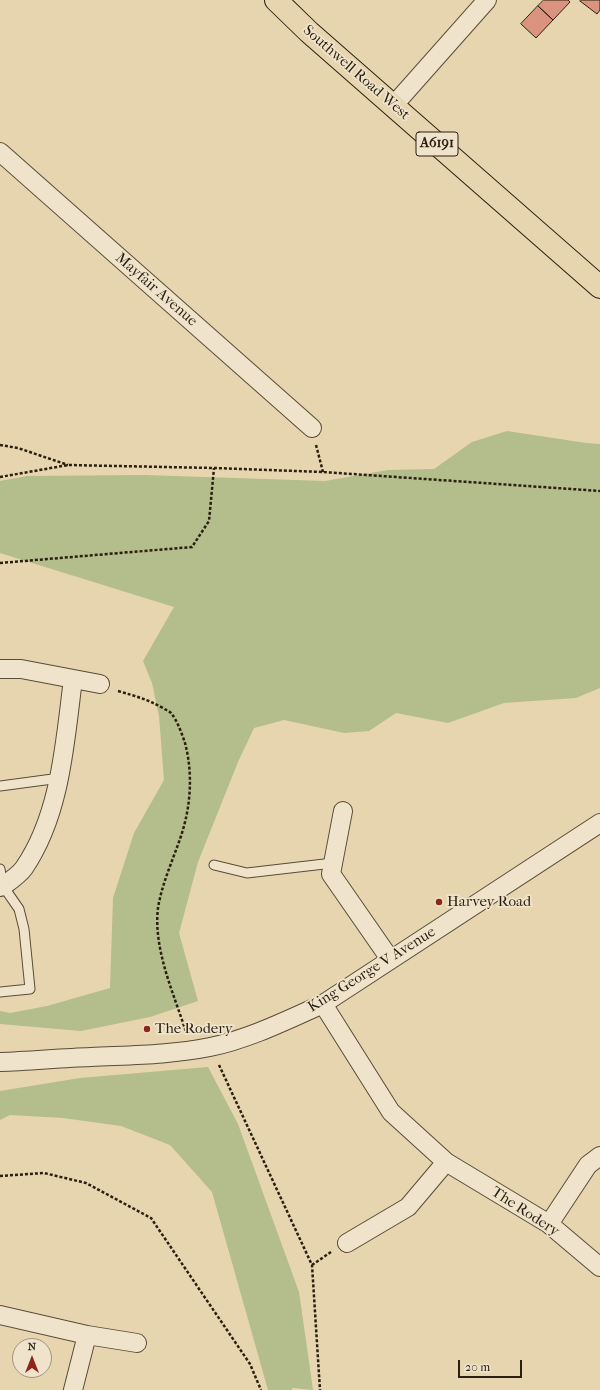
<!DOCTYPE html>
<style>
body{margin:0}
#map{position:relative;width:600px;height:1390px;overflow:hidden;background:#e6d5af;font-family:"IM FELL French Canon",serif}
canvas{display:block}
.north{position:absolute;left:12px;top:1338px;width:40px;height:40px;box-sizing:border-box;background:#efe4cb;border:1px solid #a09580;border-radius:50%;rotate:0deg;font-size:11px;font-weight:700;line-height:16px;text-align:center;color:#2a1f10}
.north::after{content:'';display:block;margin:auto;width:14px;height:18px;background:#8f2418;clip-path:polygon(50% 0,100% 100%,50% 72%,0 100%)}
.scale{position:absolute;left:458px;top:1360px;width:64px;height:18px;box-sizing:border-box;border:2px solid #2a1f10;border-top:0;padding-left:5px;font-size:12px;line-height:14px;white-space:nowrap;color:#2a1f10;-webkit-text-stroke:3px #efe4cb;paint-order:stroke}
</style>
<div id="map">
<canvas width="600" height="1390"></canvas>
<div class="north">N</div>
<div class="scale">20 m</div>
</div>
<script>
const g = document.querySelector('canvas').getContext('2d');
g.lineJoin = 'round';
function paint(path, color) {
  g.fillStyle = color;
  g.fill(path, 'evenodd');
}
function stroke(path, color, width, dash) {
  g.strokeStyle = color;
  g.lineWidth = width;
  g.lineCap = dash ? 'butt' : 'round';
  g.setLineDash(dash || []);
  g.stroke(path);
}
function drawText(font, color, halo, rows, align = 'center') {
  g.font = font + ' "IM FELL French Canon",serif';
  g.lineWidth = 3.5;
  g.setLineDash([]);
  g.textBaseline = 'middle';
  g.strokeStyle = halo;
  g.fillStyle = color;
  for (const [text, x, y, turn = 0] of rows) {
    g.save();
    g.translate(x, y);
    g.rotate((+turn || 0) * Math.PI / 180);
    g.textAlign = isNaN(turn) ? turn : align;
    if (halo) g.strokeText(text, 0, 0);
    g.fillText(text, 0, 0);
    g.restore();
  }
}
const green = new Path2D(`
 M507,431L586,443L600,444V688L576,698L504,703L448,723L396,713L369,731L344,733L284,720L254,728L238,762L198,862L179,933L198,1001L150,1017L81,1031L0,1024V1011L10,1013L47,1006L110,988L113,898L134,833L164,780L159,716L152,683L143,661L174,607L0,553V481L27,476L144,475L325,481L388,470L434,469L472,442Z
 M208,1067L238,1124L299,1292L313,1390L292,1388V1390H268L212,1192L170,1145L121,1126L63,1118L10,1115L0,1120V1091L80,1078Z`);
const building = new Path2D(`
 M544,0H568L570,2L553,20L538,6Z
 M581,0H600V10L597,14L580,1Z
 M538,6L553,20L536,38L521,24Z`);
const path = new Path2D(`
 M0,445L18,448L68,465
 M316,445L323,472
 M0,477L68,465L214,468L323,472L600,491
 M0,563L192,547L209,521L214,468
 M118,691C135,696 147,699 163,708C166,710 169,711 171,713C177,720 182,734 185,743C193,773 191,806 181,836C173,860 162,883 158,908C153,949 174,994 186,1032
 M219,1065L312,1265L320,1390
 M0,1176L44,1173L86,1183L151,1218L250,1364L261,1390
 M312,1265L331,1252`);
const service = new Path2D(`
 M0,786L60,778
 M214,865L247,873L333,863
 M0,869L3,886L19,909L24,929L30,989L0,992`);
const minor = new Path2D(`
 M393,106L487,0
 M0,152L312,428
 M0,669H21L100,684
 M343,811L331,874L390,959
 M0,887L3,886C10,881 19,875 24,868C61,814 65,741 73,679
 M323,1004L391,1112L446,1162L549,1224L600,1267
 M0,1062C30,1061 61,1058 91,1057C131,1055 170,1055 210,1047C249,1039 287,1020 323,1004L600,823
 M549,1224L588,1165L600,1156
 M347,1243L408,1207L446,1162
 M0,1315L87,1335L137,1343
 M73,1390L87,1335`);
const primary = new Path2D(`
 M276,0L309,32L600,287`);
const markers = [
 [439,902,4,"#8f2418"],
 [147,1029,4,"#8f2418"]
];
const shields = [
 [437,144,42]
];
const shieldNames = [
 ["A6191",437,144]
];
const streetNames = [
 ["Southwell Road West",356,73,41],
 ["Mayfair Avenue",156,290,41],
 ["King George V Avenue",372,970,-32],
 ["The Rodery",525,1212,33]
];
const poiNames = [
 ["Harvey Road",447,902],
 ["The Rodery",155,1029]
];
paint(green, '#b4bd8c');
paint(building, '#da937f');
stroke(building, '#2a1f10', 1);
stroke(service, '#594c38', 11);
stroke(minor, '#594c38', 20);
stroke(primary, '#2a1f10', 24);
stroke(path, '#2a1f10', 2.5, [3, 2]);
stroke(service, '#efe4cb', 9);
stroke(minor, '#efe4cb', 18);
stroke(primary, '#e6d5af', 22);
for (const [x, y, r, color] of markers) {
  const dot = new Path2D();
  dot.arc(x, y, r, 0, 2 * Math.PI);
  g.fillStyle = color;
  g.fill(dot);
  stroke(dot, '#efe4cb', 1.5);
}
for (const [x, y, w] of shields) {
  const box = new Path2D();
  box.roundRect(x - w / 2, y - 12, w, 24, 3);
  g.fillStyle = '#efe4cb';
  g.fill(box);
  stroke(box, '#2a1f10', 1);
}
drawText('bold 14px', '#2a1f10', null, shieldNames);
drawText('15px', '#2a1f10', '#efe4cb', streetNames);
drawText('15px', '#2a1f10', '#efe4cb', poiNames, 'left');
</script>
